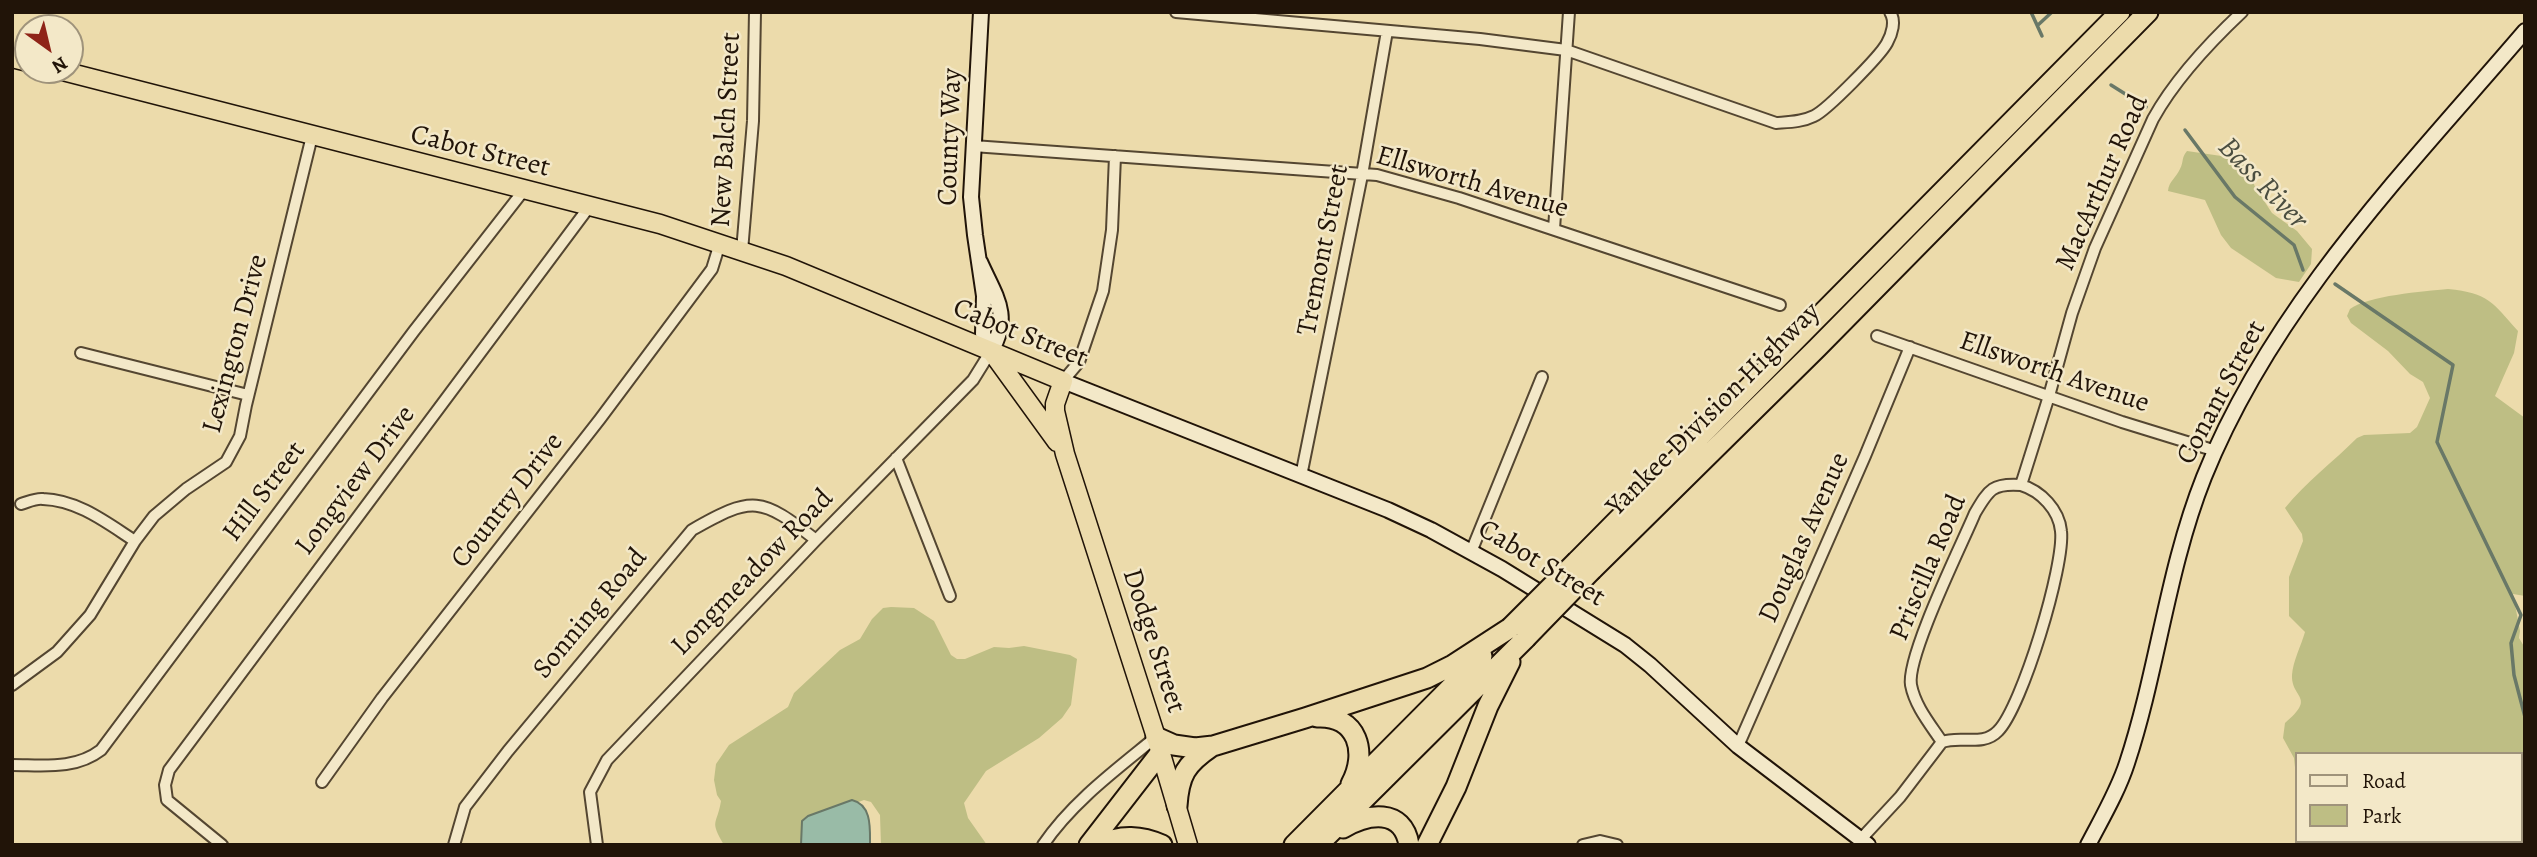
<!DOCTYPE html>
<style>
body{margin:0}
#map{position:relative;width:2537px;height:857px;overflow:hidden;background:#ecdbab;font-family:Alegreya,serif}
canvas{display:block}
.frame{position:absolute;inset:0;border:14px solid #211408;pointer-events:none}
.legend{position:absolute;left:2295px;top:752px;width:228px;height:91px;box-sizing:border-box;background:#f3e8c8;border:2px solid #9f937b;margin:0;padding:9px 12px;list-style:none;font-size:21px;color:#211408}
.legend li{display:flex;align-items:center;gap:14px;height:35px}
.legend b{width:35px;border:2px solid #9f937b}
.north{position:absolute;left:14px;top:14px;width:70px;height:70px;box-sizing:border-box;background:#f3e8c8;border:2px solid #9f937b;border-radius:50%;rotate:146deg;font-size:19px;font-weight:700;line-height:28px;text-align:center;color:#211408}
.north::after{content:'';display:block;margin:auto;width:24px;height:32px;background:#8f2418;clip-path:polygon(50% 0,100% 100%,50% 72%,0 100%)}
</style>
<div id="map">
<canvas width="2537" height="857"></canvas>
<div class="frame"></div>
<ul class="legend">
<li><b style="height:9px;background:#f3e8c8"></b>Road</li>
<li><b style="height:19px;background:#bebe84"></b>Park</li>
</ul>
<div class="north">N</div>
</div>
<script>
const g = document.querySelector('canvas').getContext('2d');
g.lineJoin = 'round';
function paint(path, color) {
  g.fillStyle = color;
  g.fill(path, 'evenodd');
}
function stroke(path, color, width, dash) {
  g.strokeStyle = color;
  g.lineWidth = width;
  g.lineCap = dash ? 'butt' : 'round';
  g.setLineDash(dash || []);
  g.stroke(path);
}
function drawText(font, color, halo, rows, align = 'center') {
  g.font = font + ' Alegreya,serif';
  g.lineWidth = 5;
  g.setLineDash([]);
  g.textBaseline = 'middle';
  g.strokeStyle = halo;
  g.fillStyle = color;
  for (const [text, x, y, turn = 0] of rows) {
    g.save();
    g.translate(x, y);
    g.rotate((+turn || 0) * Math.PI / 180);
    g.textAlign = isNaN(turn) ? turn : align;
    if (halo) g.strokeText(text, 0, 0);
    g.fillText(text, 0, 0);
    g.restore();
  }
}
const green = new Path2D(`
 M2187,151L2242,159L2250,172L2255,187L2272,213L2297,231L2312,249L2311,264L2299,282L2276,278L2231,248L2221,235L2205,200L2168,191C2169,181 2176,178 2180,169C2184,161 2181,158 2187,151Z
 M2448,289C2489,293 2492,302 2518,331L2514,353L2495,396L2525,418V596L2513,594L2520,631L2519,638L2525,648V845H2379L2378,841H2521V754H2297V786L2294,758L2283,738L2285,723C2317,696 2291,699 2292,675C2293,661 2301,646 2305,632L2289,616V577L2303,541L2302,534L2285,508C2306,482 2333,462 2357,438L2364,435L2410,433L2417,427L2430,398L2423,382L2410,374L2388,351L2351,323L2347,316L2350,309C2367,296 2424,291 2448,289Z
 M891,607L914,608L934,621L951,655L957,659H965L994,647L1009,648L1024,646L1070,655L1077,659L1071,705L1062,718L1039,738L986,771L964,803L968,818L987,845H881L880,815L871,802L864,800L820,816L812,845H724C709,819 717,826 721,801L717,795L714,780L716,764L729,745L788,707L794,693L840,650L860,639L872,619L883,608Z`);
const water = new Path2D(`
 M852,800C872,805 870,828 870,845H801L802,821L808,816Z`);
const stream = new Path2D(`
 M2031,12L2042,36
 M2038,25L2052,12
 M2111,85L2146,107
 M2185,130L2235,197L2294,245L2303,270
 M2335,284L2453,365L2437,442L2521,615L2511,643L2514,675L2525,717`);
const minor = new Path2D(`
 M1176,12L1480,39L1566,50L1776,123C1789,122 1802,122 1814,116C1827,110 1880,56 1887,43C1892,34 1896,21 1890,12
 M973,146L1377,175L1459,198L1780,305
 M1554,229L1569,12
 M742,251L753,121L755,12
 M1877,336L2122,422L2216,451
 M81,353L248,395
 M1063,381L1079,362L1103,291L1112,230L1115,156
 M896,458L950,596
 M1301,476L1362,175L1387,31
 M21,504C28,502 36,498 43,499C78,500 107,523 135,541
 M1471,552L1542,377
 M12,685L57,652L90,615L135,541L154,516L186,489L226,462L240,436L246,405L312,136
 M1942,742C1930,724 1915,706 1911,685C1906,657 1962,544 1975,513C1989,489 1993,483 2021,485L2049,396L2072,313L2095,248L2153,119C2175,79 2208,44 2242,12
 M1738,746L1865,456L1910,347
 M12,765C43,765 75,770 101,750L414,331L524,190
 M322,782L382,698L600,419L712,269L720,243
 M1861,839L1900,797L1942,742C1960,735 1983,747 1998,731C2022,707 2065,565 2061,531C2059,510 2041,491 2021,485
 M222,845L167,800L165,785L169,770L589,207
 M454,845L465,807L508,751L692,530C753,495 761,497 816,540
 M597,845L590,792L607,760L816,540L973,380L991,351
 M1043,845C1072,802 1117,769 1156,737
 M1583,845L1600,841L1617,845`);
const secondary = new Path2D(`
 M980,262C995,296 1012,315 991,351L983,334L984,296L975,235L971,197L981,12
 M1063,381L1388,510L1431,530L1502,569L1625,645L1650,665L1738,746L1868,845
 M2088,845C2102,818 2118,791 2127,763C2158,669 2167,570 2204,477C2273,305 2407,169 2525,31`);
const trunk = new Path2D(`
 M12,58L28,62
 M59,70L660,224L786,266L1063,381L1055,404V411L1065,454L1156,737L1188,845
 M991,351L1057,442`);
const motorway = new Path2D(`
 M1577,561L2120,12
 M1592,570L1817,348L2148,12
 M1317,717C1358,715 1368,753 1351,784
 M1156,737L1174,745L1195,748L1213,746L1305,718L1427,678L1453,665L1510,628
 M1177,806C1179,775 1186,764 1211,747
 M1343,828C1367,814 1403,807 1409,845
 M1089,845L1161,752
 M1101,845C1120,834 1142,836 1162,845
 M1294,845L1482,656
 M1318,845L1526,638
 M1427,845L1456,787L1488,706L1510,662`);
const motorwayBridge = new Path2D(`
 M1510,628L1577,561
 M1526,638L1592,570`);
const streetNames = [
 ["New Balch Street",727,130,-87],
 ["County Way",951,137,-88],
 ["Cabot Street",480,152,14],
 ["Ellsworth Avenue",1472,183,16],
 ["MacArthur Road",2103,183,-66],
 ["Tremont Street",1324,250,-79],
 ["Cabot Street",1020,334,22],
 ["Lexington Drive",236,344,-75],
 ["Ellsworth Avenue",2054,373,19],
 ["Conant Street",2222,393,-62],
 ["Yankee Division Highway",1714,410,-45],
 ["Longview Drive",356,481,-53],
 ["Hill Street",265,492,-53],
 ["Country Drive",508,501,-52],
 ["Douglas Avenue",1805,538,-66],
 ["Cabot Street",1541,564,31],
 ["Priscilla Road",1929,568,-67],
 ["Longmeadow Road",753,573,-46],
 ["Sonning Road",591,614,-50],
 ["Dodge Street",1153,641,72]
];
const waterNames = [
 ["Bass River",2262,184,46]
];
paint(green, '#bebe84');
paint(water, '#99bba7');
stroke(water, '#697867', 2);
stroke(stream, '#697867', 3.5);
stroke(minor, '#544631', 14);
stroke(secondary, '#211408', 18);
stroke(trunk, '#211408', 21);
stroke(motorway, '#211408', 23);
stroke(minor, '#f3e8c8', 10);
stroke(secondary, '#f3e8c8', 14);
stroke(trunk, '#ecdbab', 18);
stroke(motorway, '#ecdbab', 19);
stroke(motorwayBridge, '#211408', 23, []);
stroke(motorwayBridge, '#ecdbab', 19);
drawText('28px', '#211408', '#f3e8c8', streetNames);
drawText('italic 30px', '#4b4e40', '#f3e8c8', waterNames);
</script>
